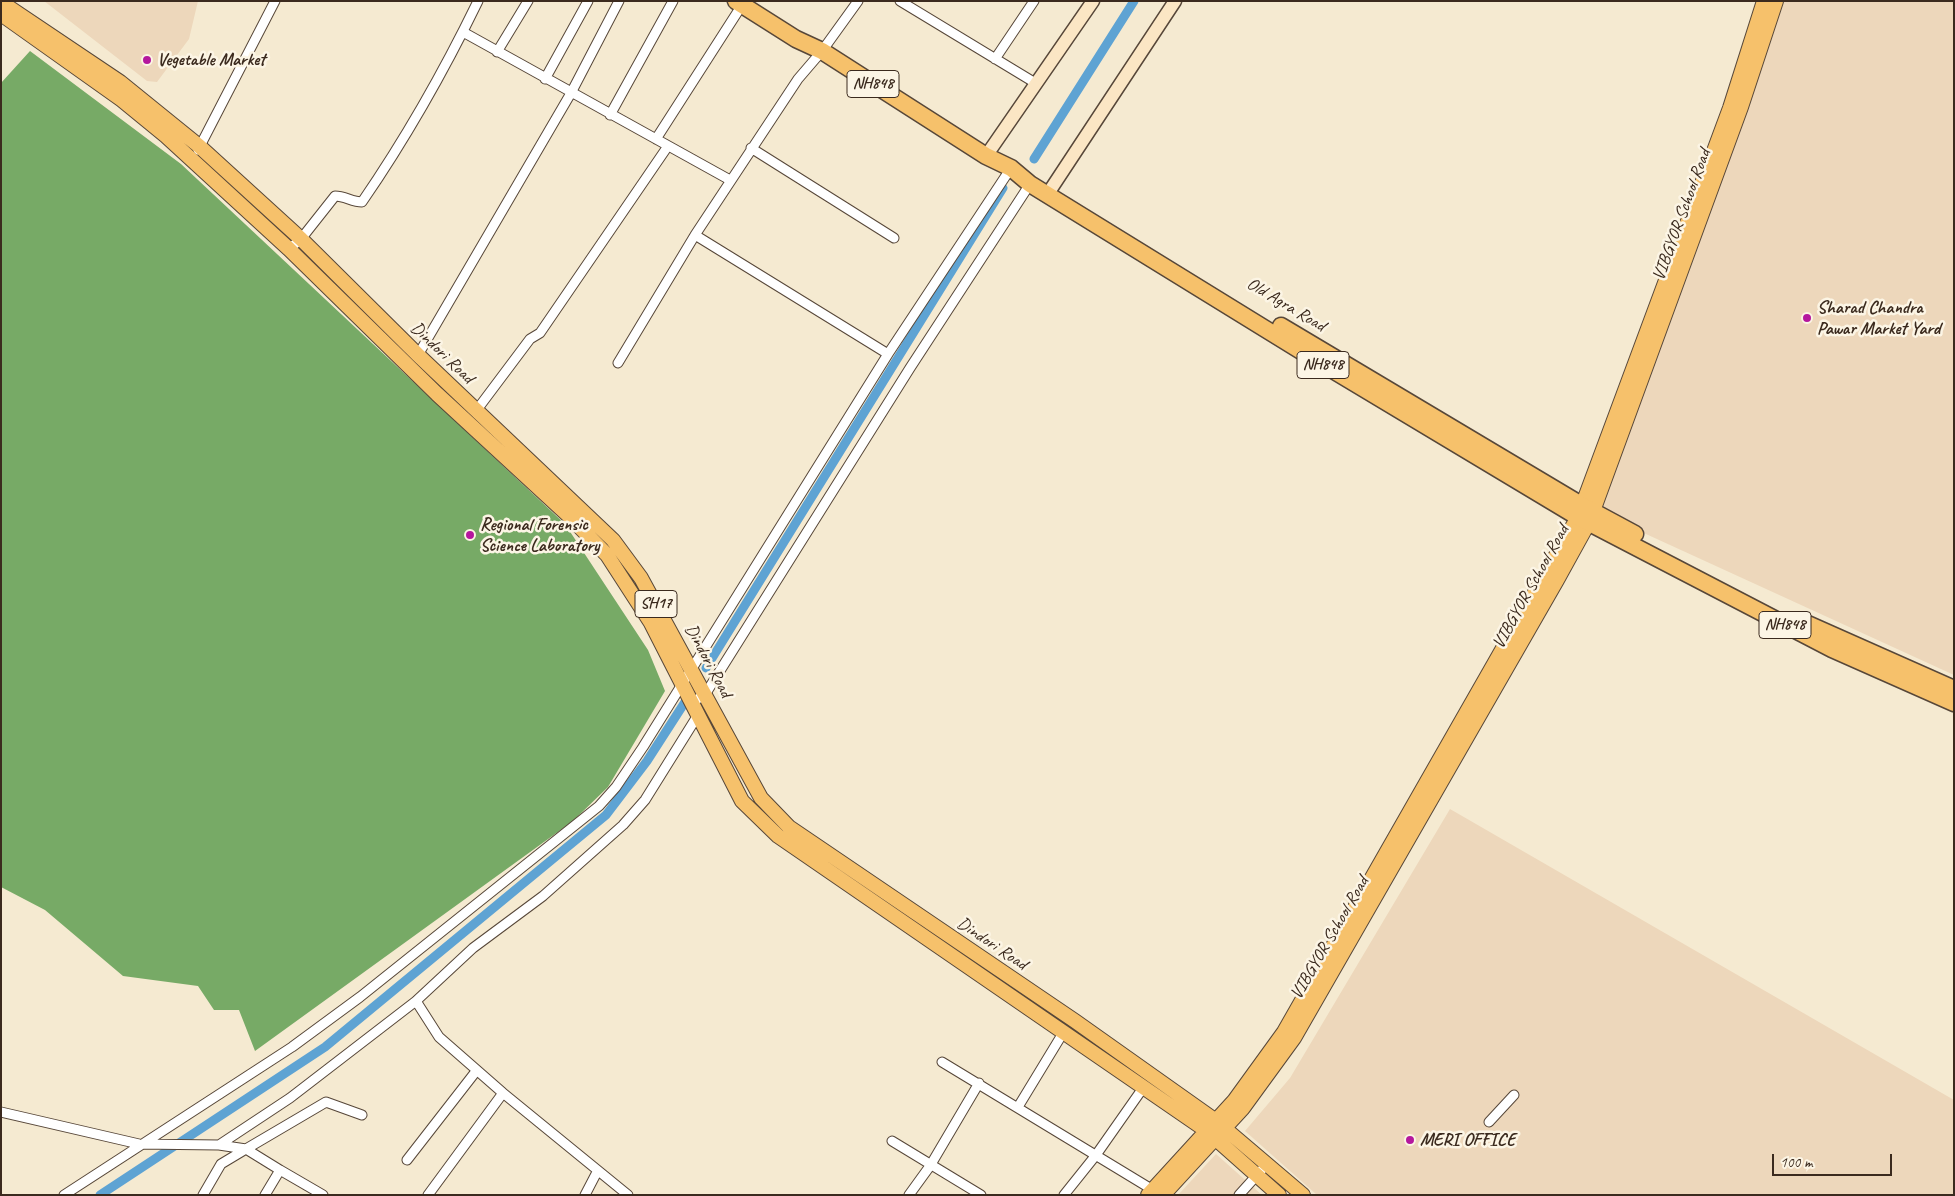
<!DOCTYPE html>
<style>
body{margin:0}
#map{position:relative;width:1955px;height:1196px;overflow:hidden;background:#f5ead1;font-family:Caveat,sans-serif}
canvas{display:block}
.frame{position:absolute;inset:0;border:2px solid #3b2a1e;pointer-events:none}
.scale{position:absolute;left:1772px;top:1154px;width:120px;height:22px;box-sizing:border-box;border:2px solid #3b2a1e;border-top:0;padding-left:6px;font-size:15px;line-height:18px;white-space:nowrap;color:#3b2a1e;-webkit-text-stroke:4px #fcf5e5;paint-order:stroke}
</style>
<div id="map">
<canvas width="1955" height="1196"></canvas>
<div class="frame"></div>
<div class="scale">100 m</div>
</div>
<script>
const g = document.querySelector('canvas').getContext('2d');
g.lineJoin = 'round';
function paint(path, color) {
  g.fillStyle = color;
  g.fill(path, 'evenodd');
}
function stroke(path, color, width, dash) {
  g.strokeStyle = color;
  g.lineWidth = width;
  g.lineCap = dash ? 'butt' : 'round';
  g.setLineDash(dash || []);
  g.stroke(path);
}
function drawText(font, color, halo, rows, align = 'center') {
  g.font = font + ' Caveat,sans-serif';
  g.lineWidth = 5;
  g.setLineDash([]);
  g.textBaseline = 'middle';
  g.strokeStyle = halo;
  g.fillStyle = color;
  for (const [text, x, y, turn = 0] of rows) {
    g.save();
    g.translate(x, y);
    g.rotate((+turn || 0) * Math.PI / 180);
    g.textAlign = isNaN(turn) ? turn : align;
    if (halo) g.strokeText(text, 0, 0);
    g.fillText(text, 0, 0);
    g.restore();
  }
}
const built = new Path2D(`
 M44,1H198L189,39L157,82L147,81Z
 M1773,1H1954V675L1611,518L1600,501Z
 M1450,809L1954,1100V1195H1317L1245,1131L1290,1078Z
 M1216,1154L1262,1195H1178Z`);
const forest = new Path2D(`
 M30,51L181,164L565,524L648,650L665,691L608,787L573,821L255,1051L239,1010H214L198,986L123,976L45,910L1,887V83Z`);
const canal = new Path2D(`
 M1034,159L1134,1
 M706,668L1003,188
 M100,1195L325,1047L606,815L647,761L685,702`);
const street = new Path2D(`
 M858,1L822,51L798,79L695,235L888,354
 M900,1L1037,84
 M463,32L730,180
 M497,52L528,1
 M995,59L1034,1
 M545,79L588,1
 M610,115L673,1
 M656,139L742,5
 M751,148L894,238
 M198,150L275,1
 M289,249L301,239L335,196C345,196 352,202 362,202C406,138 444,71 478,1
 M418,355L571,93L619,1
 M618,363L695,235
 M476,411L530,339L540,333L668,146
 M692,703L706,693L910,368L1030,184
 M942,1062L1153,1190
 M1018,1107L1063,1033
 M1,1112L139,1144L219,1145L246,1149L326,1102L362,1115
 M1489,1122L1514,1095
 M892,1141L981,1195
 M219,1145L290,1098L416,1001
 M407,1160L477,1070
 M64,1195L292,1047L360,997L599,806L616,787L643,747L888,354L1011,168
 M203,1195L221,1164L246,1149L280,1170
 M265,1195L280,1170L323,1195
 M428,1195L503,1093
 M585,1195L597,1172
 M628,1195L503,1093L439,1037L416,1001L473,948L543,896L623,825L645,800L698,715
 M909,1195L930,1166L979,1083
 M1064,1195L1096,1155L1143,1088
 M1239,1195L1267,1164`);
const secondary = new Path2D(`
 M986,156L1093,1
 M1047,195L1175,1`);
const primary = new Path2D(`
 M1,2L120,82L199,146L301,239L418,355L613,540L641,578L761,798L789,827L1075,1021L1216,1121L1303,1195
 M1,14L122,100L166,136L289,249L437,394L568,515L607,555L651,623L742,801L778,836L1207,1131L1279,1195
 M1148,1195L1234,1101L1284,1032L1578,517L1730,108L1764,1
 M1163,1195L1243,1108L1294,1038L1557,580L1589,522L1741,107L1776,1`);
const highway = new Path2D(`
 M736,1L796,39L822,51L986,156L1011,168L1030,184L1306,354L1578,517L1832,649L1954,703
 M1281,326L1583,506L1635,534
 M1803,622L1954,689`);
const markers = [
 [147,60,5,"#b5179e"],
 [1807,318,5,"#b5179e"],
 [470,535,5,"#b5179e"],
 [1410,1140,5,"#b5179e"]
];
const shields = [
 [873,84,52],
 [1323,365,52],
 [656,604,42],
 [1785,625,52]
];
const shieldNames = [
 ["NH848",873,84],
 ["NH848",1323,365],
 ["SH17",656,604],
 ["NH848",1785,625]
];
const poiNames = [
 ["Vegetable Market",157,60],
 ["Sharad Chandra",1817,308],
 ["Pawar Market Yard",1817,329],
 ["Regional Forensic",480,525],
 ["Science Laboratory",480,546],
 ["MERI OFFICE",1420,1140]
];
const streetNames = [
 ["VIBGYOR School Road",1682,215,-70],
 ["Old Agra Road",1286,305,31],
 ["Dindori Road",442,353,44],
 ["VIBGYOR School Road",1531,587,-61],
 ["Dindori Road",708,661,62],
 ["VIBGYOR School Road",1330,938,-60],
 ["Dindori Road",992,944,34]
];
paint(built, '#edd7bb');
paint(forest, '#7a6');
stroke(canal, '#5ea3d3', 9);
stroke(street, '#574739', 11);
stroke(secondary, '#574739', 15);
stroke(primary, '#574739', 16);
stroke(highway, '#574739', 19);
stroke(street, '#fff', 9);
stroke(secondary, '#fbe6c4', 12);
stroke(primary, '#f6c16b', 14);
stroke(highway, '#f6c16b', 16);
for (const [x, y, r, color] of markers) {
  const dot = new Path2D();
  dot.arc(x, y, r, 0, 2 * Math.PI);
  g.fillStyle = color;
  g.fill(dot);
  stroke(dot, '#fcf5e5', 2);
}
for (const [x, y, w] of shields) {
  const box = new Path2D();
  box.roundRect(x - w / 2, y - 13.5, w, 27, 4);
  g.fillStyle = '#fcf5e5';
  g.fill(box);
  stroke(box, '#3b2a1e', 1);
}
drawText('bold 16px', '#3b2a1e', null, shieldNames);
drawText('bold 18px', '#3b2a1e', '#fcf5e5', poiNames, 'left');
drawText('18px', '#3b2a1e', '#fcf5e5', streetNames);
</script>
